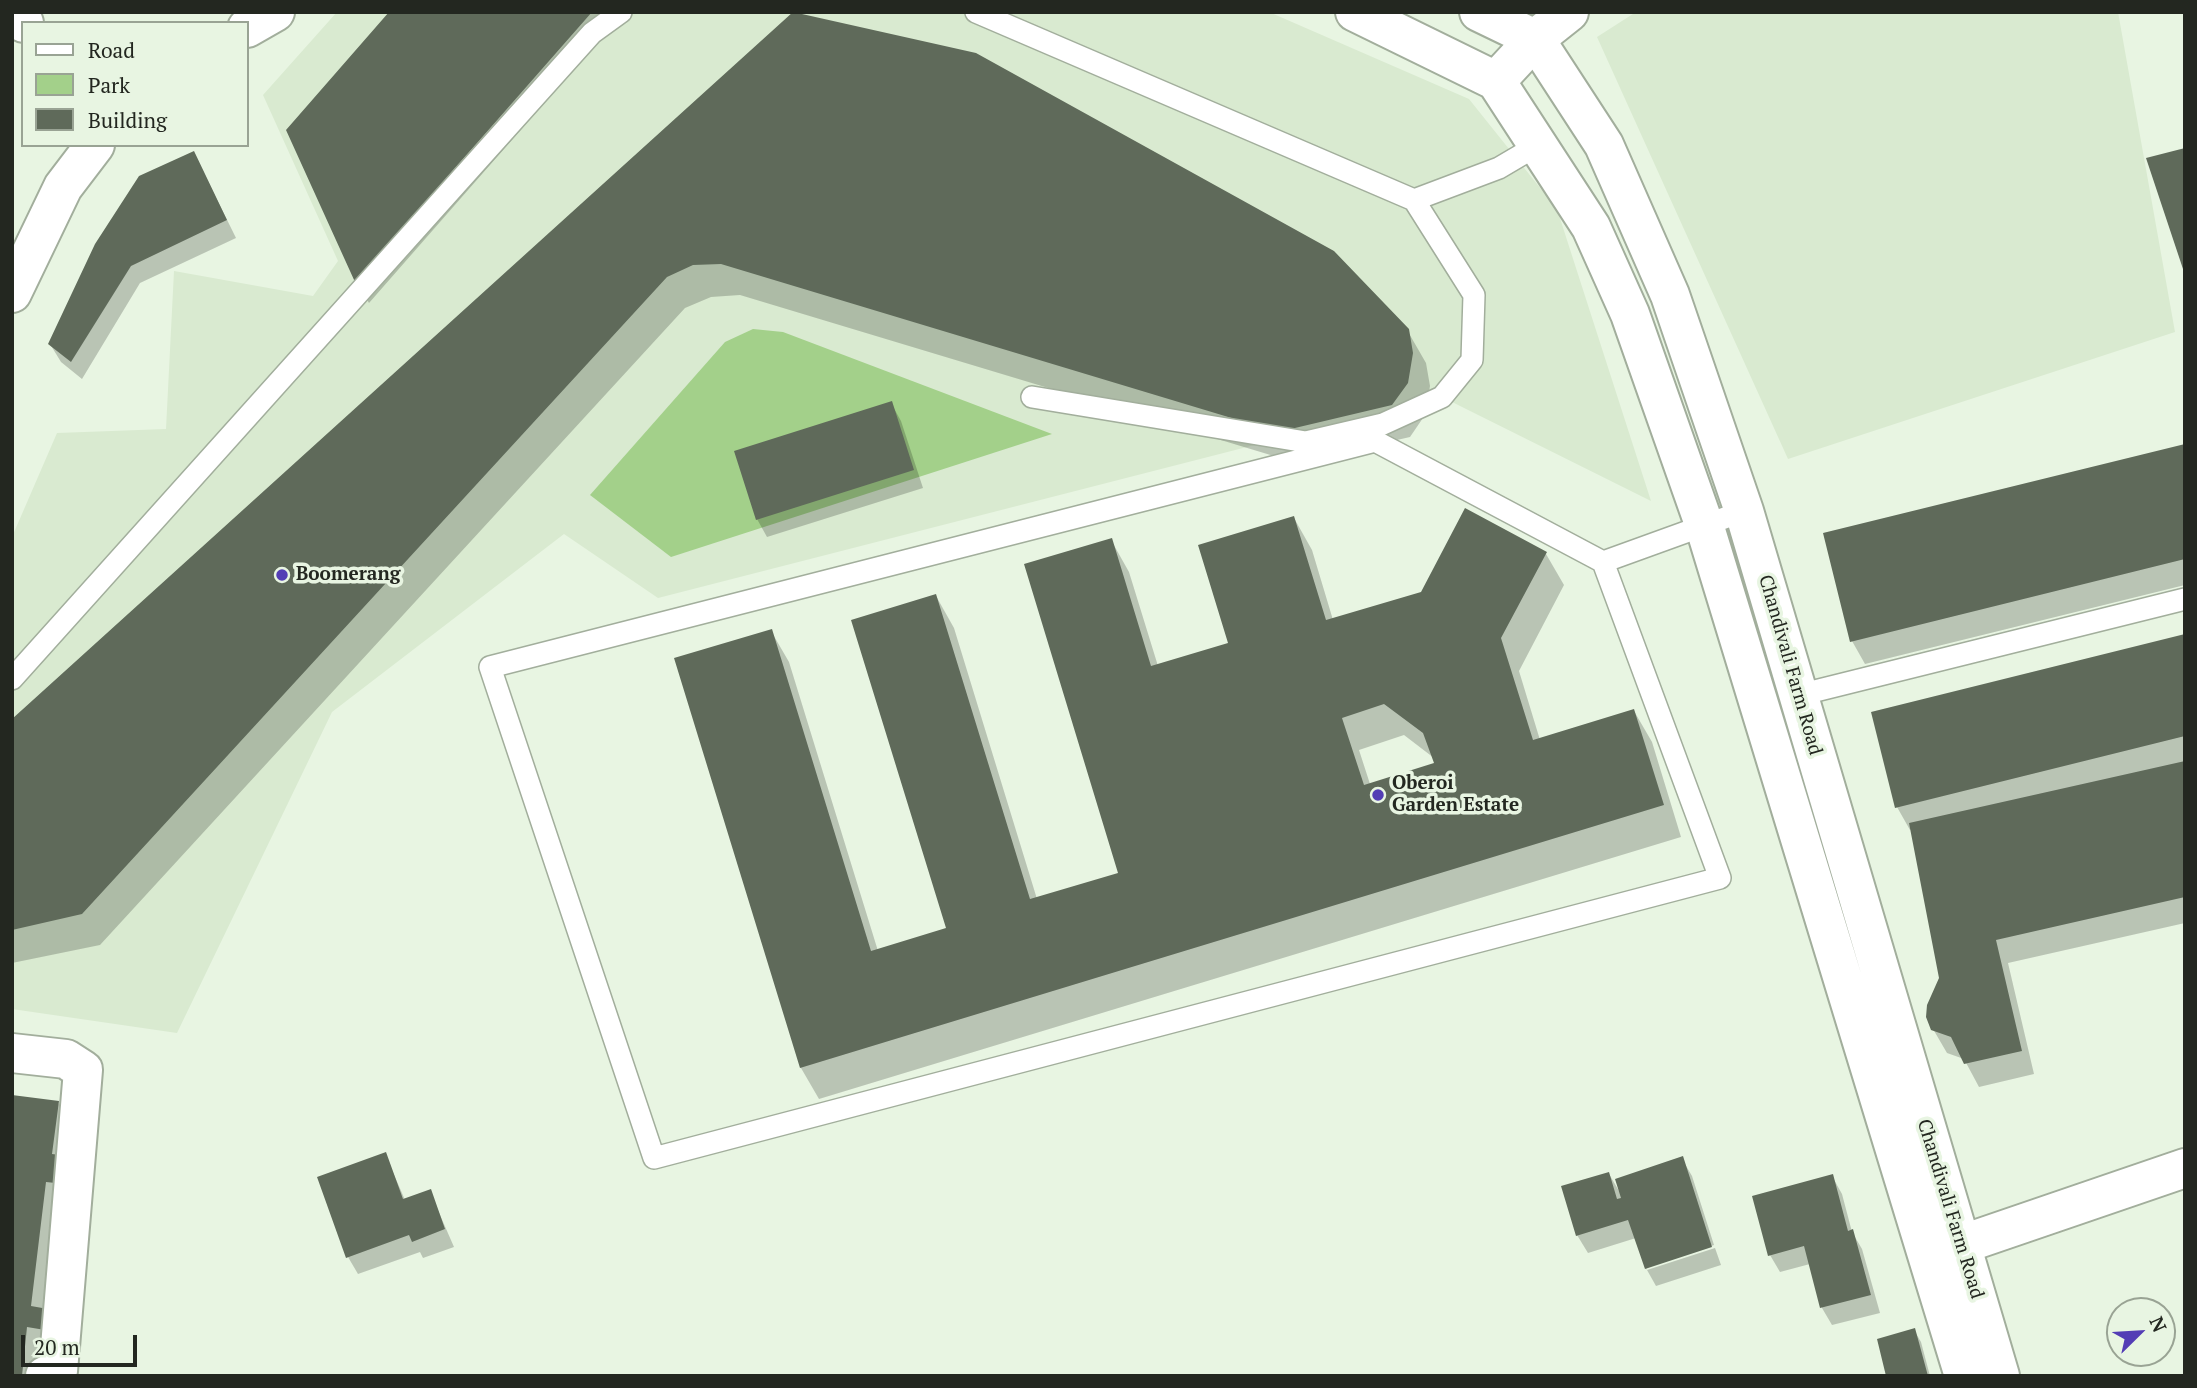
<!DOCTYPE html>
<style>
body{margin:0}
#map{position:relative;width:2197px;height:1388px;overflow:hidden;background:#e8f5e2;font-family:"PT Serif",serif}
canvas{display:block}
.frame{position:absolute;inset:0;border:14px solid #232720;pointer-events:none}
.legend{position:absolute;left:21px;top:21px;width:228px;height:126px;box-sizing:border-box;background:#e8f5e2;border:2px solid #99a394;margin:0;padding:9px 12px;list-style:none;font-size:21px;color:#232720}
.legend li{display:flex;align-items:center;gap:14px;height:35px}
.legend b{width:35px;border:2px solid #99a394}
.north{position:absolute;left:2106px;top:1297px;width:70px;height:70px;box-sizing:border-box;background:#e8f5e2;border:2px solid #99a394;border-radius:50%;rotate:66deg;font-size:19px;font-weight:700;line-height:28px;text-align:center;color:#232720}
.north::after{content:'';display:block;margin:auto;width:24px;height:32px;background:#533db5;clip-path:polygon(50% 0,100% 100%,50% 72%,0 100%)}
.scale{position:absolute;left:21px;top:1335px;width:116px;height:32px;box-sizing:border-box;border:4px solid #232720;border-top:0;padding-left:9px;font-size:21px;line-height:24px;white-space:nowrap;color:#232720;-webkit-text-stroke:5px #e8f5e2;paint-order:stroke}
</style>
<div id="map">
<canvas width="2197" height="1388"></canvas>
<div class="frame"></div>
<ul class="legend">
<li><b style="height:9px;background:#fff"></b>Road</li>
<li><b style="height:19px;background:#a3d08a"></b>Park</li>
<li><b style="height:19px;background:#5f6a5a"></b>Building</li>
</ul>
<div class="north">N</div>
<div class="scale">20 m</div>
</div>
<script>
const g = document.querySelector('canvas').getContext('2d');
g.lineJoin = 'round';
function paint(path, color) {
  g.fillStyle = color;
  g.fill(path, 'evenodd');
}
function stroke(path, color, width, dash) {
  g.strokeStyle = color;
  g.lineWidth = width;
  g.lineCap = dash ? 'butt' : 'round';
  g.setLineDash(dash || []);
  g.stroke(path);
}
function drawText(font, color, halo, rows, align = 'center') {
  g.font = font + ' "PT Serif",serif';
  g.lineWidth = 7;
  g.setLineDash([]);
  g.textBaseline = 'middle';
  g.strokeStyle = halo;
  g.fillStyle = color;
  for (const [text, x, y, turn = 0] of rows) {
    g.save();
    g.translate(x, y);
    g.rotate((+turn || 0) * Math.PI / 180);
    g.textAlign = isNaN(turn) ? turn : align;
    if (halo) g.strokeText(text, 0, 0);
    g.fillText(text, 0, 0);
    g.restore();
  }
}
const built = new Path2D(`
 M337,12H1269L1469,99L1557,209L1651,501L1442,397L658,598L564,534L332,712L177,1033L12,1009V537L57,433L166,429L174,271L313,296L338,261L263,95Z
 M1636,12H2118L2175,332L1788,459L1597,37Z`);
const green = new Path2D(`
 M753,329L783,332L1052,434L671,557L590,495L725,342Z`);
const shadow = new Path2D(`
 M392,12H624L369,303L356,281Z
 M793,14L1407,330L1426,363L1430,386L1425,415L1410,437L1297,463L740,295L711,297L685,308L100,945L12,963V721Z
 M194,153L236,238L140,283L82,379L61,362L50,344Z
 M891,403L901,421L923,488L767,537L757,519Z
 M2185,446V585L1865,664L1852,641Z
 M1294,518L1312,550L1333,620L1546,554L1564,585L1519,671L1540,740L1634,711L1652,742L1681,837L819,1099L801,1068L677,659L771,631L789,662L878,951L948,929L936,596L954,628L1037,899L1120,874L1111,540L1129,572L1158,666L1230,645ZM1404,735L1434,758L1436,764L1370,784L1359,750Z
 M2185,636V923L2008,963L2034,1074L1979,1087L1964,1059L1947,1053L1933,1029L1941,978L1912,829L1910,830L1897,807Z
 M58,1103L76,1135L43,1376H12Z
 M385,1154L405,1200L430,1192L454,1247L423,1258L420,1252L358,1274L348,1257Z
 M1682,1159L1692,1176L1714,1245L1647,1267V1270L1636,1238L1588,1253L1577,1235L1609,1174L1619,1191Z
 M1832,1176L1842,1194L1852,1232L1862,1249L1880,1313L1832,1325L1822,1308L1810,1264L1780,1272L1770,1255Z
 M1715,1248L1721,1265L1656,1286L1647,1270Z
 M1914,1330L1921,1342L1930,1376H1888Z`);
const building = new Path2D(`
 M389,12H592L355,282L286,130Z
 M793,12L976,53L1334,251L1409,329L1413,353L1408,383L1392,405L1278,432L721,264L693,265L667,277L82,914L12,930V719Z
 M2185,148V272H2184L2146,158Z
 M194,151L227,220L131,266L71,362L48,344L95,244L139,176Z
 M892,401L914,470L756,520L734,451Z
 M2185,444V559L1850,642L1823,533Z
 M1465,508L1547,552L1501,638L1533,740L1634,709L1664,805L800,1068L674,658L772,629L871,951L946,928L851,620L936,594L1030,899L1118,873L1024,564L1112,538L1151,666L1228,643L1198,545L1294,516L1326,620L1421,592ZM1384,704L1423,733L1434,763L1364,785L1342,718Z
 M2185,634V736L1895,808L1871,712Z
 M2185,761V897L1996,940L2022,1051L1964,1064L1951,1037L1931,1030L1926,1017L1927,1005L1939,978L1909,823Z
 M12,1095L59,1101L52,1154L68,1156L65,1184L46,1182L31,1306L48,1309L45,1330L27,1327L22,1376H12Z
 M386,1152L403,1199L431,1189L445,1229L412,1242L409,1235L346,1258L317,1177Z
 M1683,1156L1712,1247L1645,1269L1628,1220L1576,1236L1561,1186L1609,1172L1617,1199L1621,1198L1615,1179Z
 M1833,1174L1848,1231L1853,1229L1871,1295L1820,1308L1804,1246L1768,1256L1752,1196Z
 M1915,1328L1928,1376H1886L1877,1339Z`);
const lane = new Path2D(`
 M976,12L1414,200L1474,295L1472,360L1442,397L1383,424L1306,442L1032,397
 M1414,200L1499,168L1538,145
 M1603,562L1375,441L490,667L654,1158L1720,878L1603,562L1744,511
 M12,679L592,33L621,12
 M1799,695L2185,599`);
const street = new Path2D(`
 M12,16L24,23
 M247,28L275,12
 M1496,81L1535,39L1569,12
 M12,293L63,187L95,145
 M12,1053L66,1059L83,1070L58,1371L45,1376
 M1927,1252L1960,1245L2185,1168`);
const secondary = new Path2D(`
 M1355,12L1496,81L1591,227L1630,314L1704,524L1964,1376
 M1479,12L1535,39L1604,145L1670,295L1744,511L2000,1376`);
const markers = [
 [282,575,7,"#533db5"],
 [1378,795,7,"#533db5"]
];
const poiNames = [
 ["Boomerang",296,575],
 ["Oberoi",1392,784],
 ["Garden Estate",1392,806]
];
const streetNames = [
 ["Chandivali Farm Road",1790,665,74],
 ["Chandivali Farm Road",1950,1209,73]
];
paint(built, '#d9ead0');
paint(green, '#a3d08a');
paint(shadow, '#0003');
paint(building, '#5f6a5a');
stroke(lane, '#a2ae9c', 24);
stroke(street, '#a2ae9c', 42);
stroke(secondary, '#a2ae9c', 42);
stroke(lane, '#fff', 21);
stroke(street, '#fff', 38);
stroke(secondary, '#fff', 38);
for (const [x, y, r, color] of markers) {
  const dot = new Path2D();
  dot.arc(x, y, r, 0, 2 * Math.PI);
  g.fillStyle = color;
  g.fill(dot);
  stroke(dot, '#e8f5e2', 2.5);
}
drawText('bold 19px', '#232720', '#e8f5e2', poiNames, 'left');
drawText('19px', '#232720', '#e8f5e2', streetNames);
</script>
